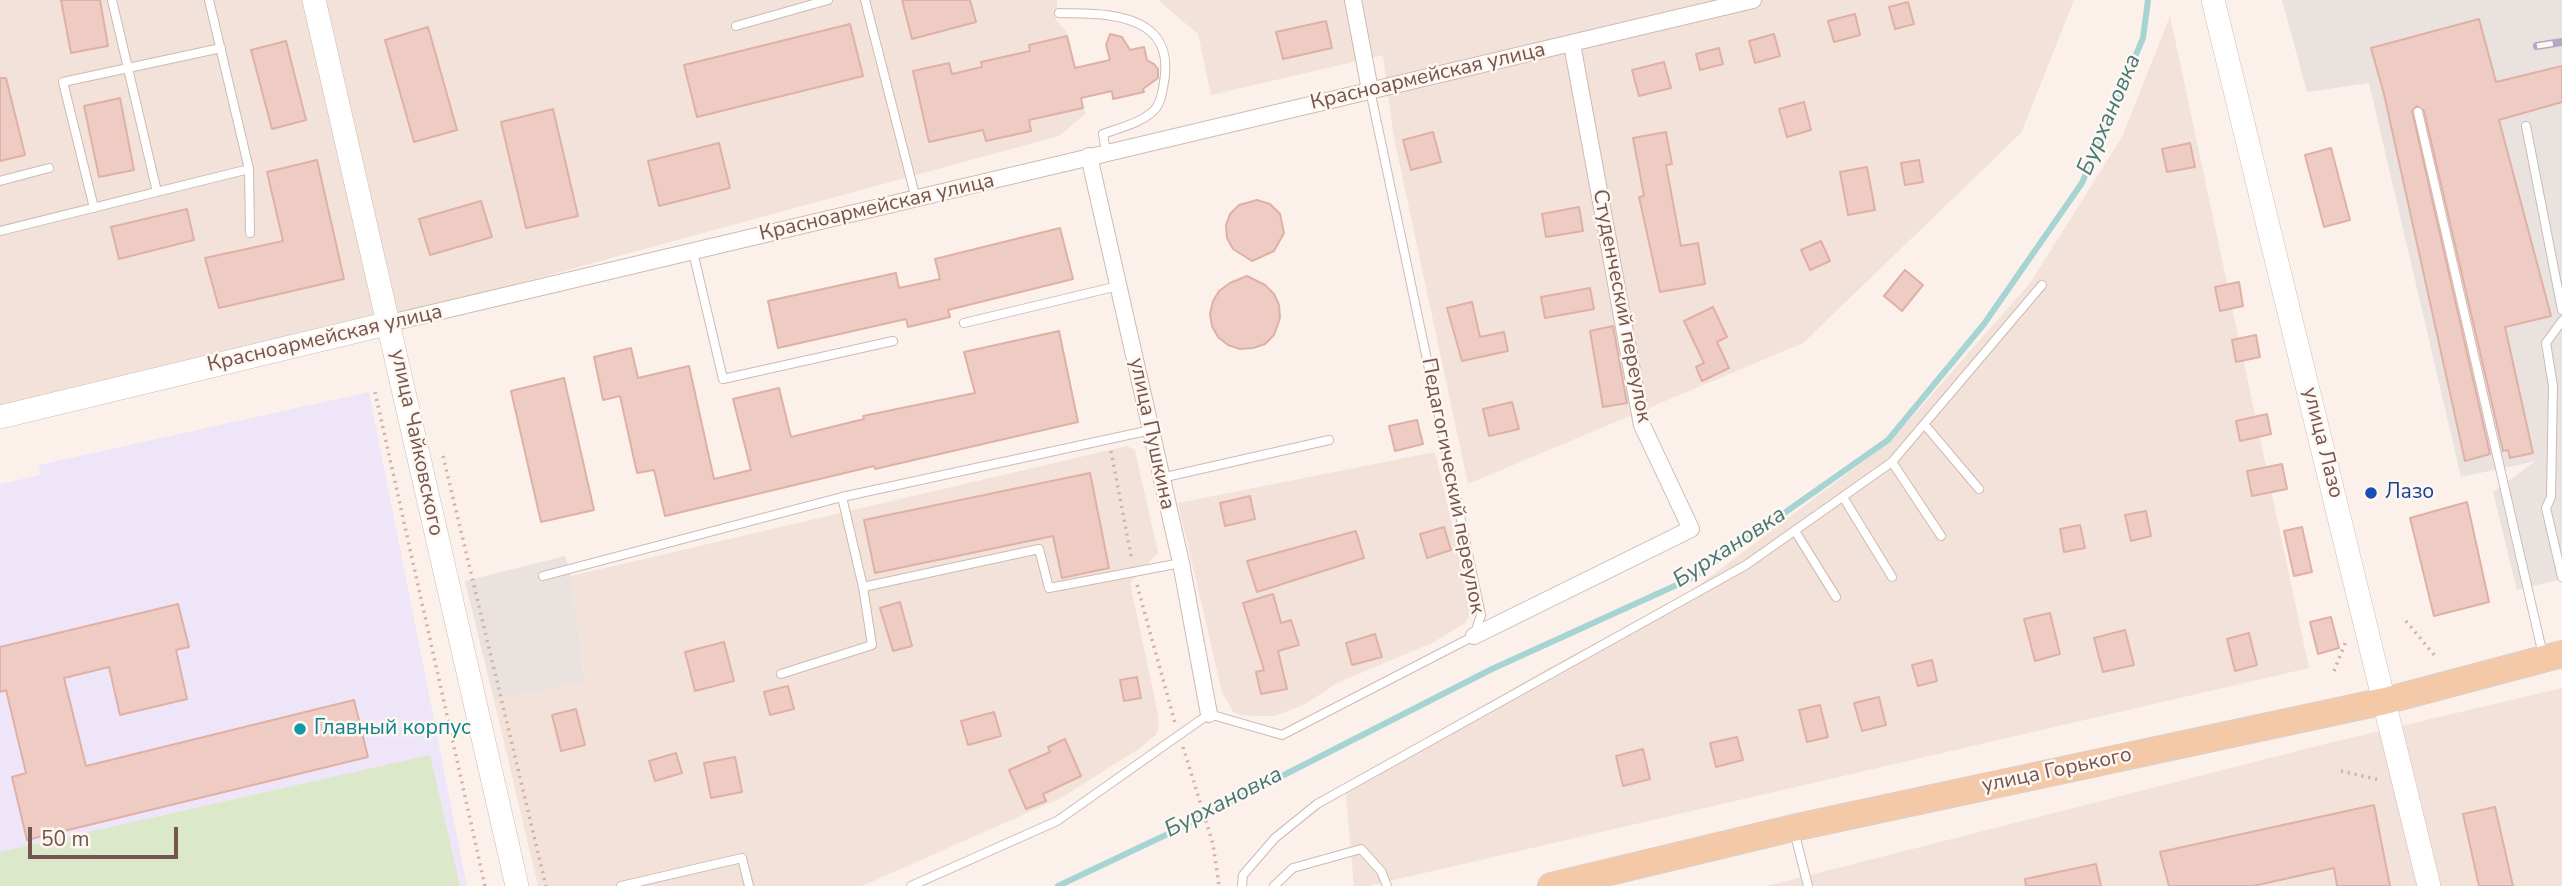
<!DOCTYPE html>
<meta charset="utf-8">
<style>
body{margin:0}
#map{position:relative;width:2562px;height:886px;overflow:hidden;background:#fbf1ea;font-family:"Nunito Sans",sans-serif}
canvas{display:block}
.scale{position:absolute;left:28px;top:827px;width:150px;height:32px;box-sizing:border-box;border:4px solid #74554f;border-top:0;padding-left:9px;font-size:21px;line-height:24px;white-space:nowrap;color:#74554f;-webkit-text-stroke:5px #fef6f0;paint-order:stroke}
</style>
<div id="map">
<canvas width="2562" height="886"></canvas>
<div class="scale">50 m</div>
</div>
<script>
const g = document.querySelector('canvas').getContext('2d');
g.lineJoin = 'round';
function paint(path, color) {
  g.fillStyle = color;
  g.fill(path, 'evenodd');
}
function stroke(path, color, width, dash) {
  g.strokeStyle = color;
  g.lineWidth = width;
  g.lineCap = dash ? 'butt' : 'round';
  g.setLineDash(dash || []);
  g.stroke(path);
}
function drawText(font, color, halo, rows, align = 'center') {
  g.font = font + ' "Nunito Sans",sans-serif';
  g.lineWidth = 5;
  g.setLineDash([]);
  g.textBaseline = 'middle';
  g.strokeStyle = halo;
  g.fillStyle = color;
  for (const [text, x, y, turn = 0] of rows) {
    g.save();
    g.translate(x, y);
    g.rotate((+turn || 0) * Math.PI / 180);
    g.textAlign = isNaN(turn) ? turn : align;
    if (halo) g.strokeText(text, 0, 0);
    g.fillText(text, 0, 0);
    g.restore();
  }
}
const residential = new Path2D(`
 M0,0H1057L1056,20L1066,31L1085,114L1059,136L362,326L0,410Z
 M1158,0H2074L2021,133L1803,343L1468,484L1393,133L1383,55L1211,95L1198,34Z
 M2170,16L2309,668L1368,886H1354L1345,785L1545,670L1690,592L1892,440L2030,283L2122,137Z
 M1127,446L1135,450L1158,553L1130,583L1157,709L1159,726L1156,735L1137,750L1061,798L862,886H538L494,700L585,680L571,576Z
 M1435,452L1470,601L1469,617L1464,624L1432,643L1337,683L1307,703L1291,710L1274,716H1257L1240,715L1233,712L1222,692L1178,503Z
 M2562,688V886H1767L2325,744Z`);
const industrial = new Path2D(`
 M2282,0H2562V579L2517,590L2493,492L2536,461L2461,477L2369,83L2307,92Z
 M565,556L571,576L585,681L494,700L465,581Z`);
const education = new Path2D(`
 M369,392L467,886H0V484L40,475L39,465Z`);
const green = new Path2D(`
 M430,755L460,886H0V852Z`);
const stream = new Path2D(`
 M1058,886L1172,832L1492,669L1692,578L1888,440L1984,324L2082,183L2143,38L2148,0`);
const building = new Path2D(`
 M61,0H100L108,46L71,53Z
 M902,0H970L976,22L912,39Z
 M1908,2L1914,24L1895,29L1889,7Z
 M1855,14L1860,35L1834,42L1828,21Z
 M2479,19L2496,82L2562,66V102L2499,120L2551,316L2505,327L2533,453L2510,458L2508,450L2503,451L2424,111L2417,106L2412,111L2490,454L2465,461L2384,94L2371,48Z
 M1326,21L1332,48L1283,59L1276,32Z
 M850,24L863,76L697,117L684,65Z
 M428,27L457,130L414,142L385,40Z
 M1110,34L1122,37L1130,50L1144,47L1147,60L1154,64L1158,69V78L1143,89L1144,92L1113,99L1112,91L1081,98L1083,108L1029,120L1031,131L986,141L983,130L929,142L913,71L949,63L952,74L982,67L981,62L1030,51L1029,45L1067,36L1075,68L1110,60L1106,45Z
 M1774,34L1780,56L1755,63L1749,41Z
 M286,41L306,120L272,129L251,50Z
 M1719,48L1723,64L1700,70L1696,54Z
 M1664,62L1671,88L1639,96L1632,70Z
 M0,78H6L25,155L0,161Z
 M120,98L134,170L99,177L84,106Z
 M1804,102L1811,130L1787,137L1779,109Z
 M553,109L578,216L526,228L501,122Z
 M1433,132L1441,162L1411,170L1403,140Z
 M1666,132L1672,164L1666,165L1681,246L1698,243L1705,284L1660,292L1639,197L1644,196L1633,138Z
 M719,143L730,188L659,206L648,161Z
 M2190,143L2195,167L2167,172L2162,149Z
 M2331,148L2350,220L2324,227L2305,155Z
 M317,160L344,279L219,308L205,258L283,241L267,172Z
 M1919,160L1923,182L1905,185L1901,163Z
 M1867,167L1875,210L1848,215L1840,172Z
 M1257,200L1270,204L1280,214L1284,233L1274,251L1252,261L1233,249L1227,238L1226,225L1230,214L1239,205Z
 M481,201L492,237L430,255L419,219Z
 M1579,207L1583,231L1546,237L1542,214Z
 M187,209L194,240L119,259L111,227Z
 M1060,228L1073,279L948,310L950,317L908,327L906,319L778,348L768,301L896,273L899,288L940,279L935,259Z
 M1821,241L1830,261L1810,270L1801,250Z
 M1905,270L1923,285L1902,311L1884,296Z
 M1247,276L1265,285L1274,294L1279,305L1280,318L1274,335L1265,344L1253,348L1240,349L1228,345L1218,337L1212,326L1210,314L1213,301L1219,291L1230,283Z
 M2239,282L2243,306L2220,311L2215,287Z
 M1590,288L1594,309L1545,318L1541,297Z
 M1472,302L1480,337L1504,332L1508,351L1462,361L1447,308Z
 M1713,307L1727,337L1717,342L1729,368L1702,381L1696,367L1704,363L1684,321Z
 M1613,326L1627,403L1603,407L1590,331Z
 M1059,331L1078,422L875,469L874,466L665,516L654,470L637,473L620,396L603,400L594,357L631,348L638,378L689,366L714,479L751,470L733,399L779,388L791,437L864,419L863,416L975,393L964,352Z
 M2256,335L2260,357L2236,362L2232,340Z
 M564,378L594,510L541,522L511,391Z
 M1512,402L1519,429L1489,436L1483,409Z
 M2267,414L2271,434L2240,441L2236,421Z
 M1417,420L1423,444L1395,451L1389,426Z
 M2282,464L2287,489L2252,496L2247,471Z
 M1090,473L1109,568L1062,578L1053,536L875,573L864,520Z
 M1250,496L1255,519L1225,526L1220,503Z
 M2467,502L2489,602L2434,616L2410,518Z
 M2146,511L2151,536L2131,541L2125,515Z
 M2080,525L2085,548L2064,552L2060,529Z
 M1444,527L1451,550L1427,558L1420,534Z
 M2302,527L2312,572L2294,576L2284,531Z
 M1356,531L1364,558L1257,592L1247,561Z
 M1273,594L1281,623L1291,620L1299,645L1278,651L1287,689L1261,694L1256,672L1264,670L1243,603Z
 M900,602L912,646L893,651L880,608Z
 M178,604L189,647L176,650L187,699L120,715L109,667L64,678L86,766L354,700L368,757L27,840L12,777L26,773L6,690L0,692V647Z
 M2050,613L2060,654L2035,661L2024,619Z
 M2331,617L2339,648L2318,654L2310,622Z
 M2125,630L2134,665L2103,672L2094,638Z
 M2249,633L2257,665L2235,671L2227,639Z
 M1375,634L1382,657L1352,665L1346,643Z
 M724,642L734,681L695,691L685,652Z
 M1932,660L1937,681L1918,686L1912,665Z
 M1137,677L1141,698L1124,701L1120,680Z
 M788,686L794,709L770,715L764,692Z
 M1879,697L1886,725L1862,731L1854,703Z
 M1820,705L1828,737L1807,742L1799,710Z
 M576,709L585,745L561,751L552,715Z
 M994,712L1001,736L968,745L961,721Z
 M1737,737L1743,760L1716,767L1710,743Z
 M1065,739L1081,776L1043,794L1046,801L1026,809L1009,770L1050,752L1048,747Z
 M1643,749L1650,779L1623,786L1616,756Z
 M676,753L682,773L655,781L649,761Z
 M735,757L742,792L711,798L704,763Z
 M2374,805L2390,886H2337L2334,868L2253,886H2169L2160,852Z
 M2495,807L2513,886H2479L2463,814Z
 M2096,864L2101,886H2026L2025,879Z`);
const path = new Path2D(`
 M375,392L485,886
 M1111,451L1132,561
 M443,456L546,886
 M1137,585L1175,723
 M2406,621L2435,656
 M2334,671L2346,641
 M1183,747L1213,844L1219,886
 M2341,771L2380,780`);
const lane = new Path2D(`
 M112,0L157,192
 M209,0L249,169L250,233
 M865,0L916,199
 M1059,13C1086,14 1119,12 1143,26C1167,40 1168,64 1163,88C1162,94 1160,103 1156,108C1145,122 1119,128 1103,134L1106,152
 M736,26L828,0
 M2418,112L2543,655
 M2526,126L2562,310
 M0,181L49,168
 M94,208L63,82L221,48
 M0,231L249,169
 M693,252L723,379L893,341
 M2562,321L2546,343L2553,386L2551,497L2546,508L2562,577
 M964,323L1118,286
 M1925,425L1979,489
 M1892,462L1941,536
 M1161,478L1329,440
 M842,497L863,587L1039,549L1049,588L1181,563
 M1843,497L1892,577
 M1795,531L1836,597
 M543,576L842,497L1151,430
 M781,674L872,645L863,587
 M1794,831L1808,886
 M621,886L742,858L749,886
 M911,886L1057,821L1209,714L1282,735L1474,636L1481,615L1370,90
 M1242,886L1243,875L1275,838L1317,804L1746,565L1892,462L2042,285
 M1274,886L1293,868L1361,849L1381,871L1387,886`);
const street = new Path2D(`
 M1353,0L1370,90
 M1089,156L1181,563L1209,714
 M390,323L1753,0
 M1474,636L1691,529L1642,425L1572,44`);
const secondary = new Path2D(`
 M314,0L517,886
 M2213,0L2429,886
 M0,417L390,323`);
const primary = new Path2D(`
 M1551,886L1793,828L2385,701L2562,654`);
const rail = new Path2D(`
 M2537,46L2562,42`);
const markers = [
 [2371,493,7,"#1a4fb4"],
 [300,729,7,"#0f9aa8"]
];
const streetNames = [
 ["Красноармейская улица",1428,77,-13],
 ["Красноармейская улица",877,208,-13],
 ["Студенческий переулок",1621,306,79],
 ["Красноармейская улица",325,339,-13],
 ["улица Пушкина",1151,434,78],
 ["улица Чайковского",416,443,78],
 ["улица Лазо",2322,443,76],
 ["Педагогический переулок",1452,486,79],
 ["улица Горького",2057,771,-12]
];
const transitNames = [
 ["Лазо",2385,493]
];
const cultureNames = [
 ["Главный корпус",314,729]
];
const waterNames = [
 ["Бурхановка",2110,115,-67],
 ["Бурхановка",1730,548,-33],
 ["Бурхановка",1224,803,-27]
];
paint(residential, '#f2e2d9');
paint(industrial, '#eae2df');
paint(education, '#eee6f8');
paint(green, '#dbe8c9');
stroke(stream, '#a6d4d3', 6);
paint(building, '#eeccc3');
stroke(building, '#e0b0a5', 2);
stroke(lane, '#cebab3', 10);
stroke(street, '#cebab3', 18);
stroke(secondary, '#d1b9b1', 24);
stroke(primary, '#d8cfce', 28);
stroke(path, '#d3afa6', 3.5, [2, 5]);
stroke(lane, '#fff', 8);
stroke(street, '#fff', 16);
stroke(secondary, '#fff', 23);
stroke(primary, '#f4c9a8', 26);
stroke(rail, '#b2a8c5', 8);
stroke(rail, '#fef6f0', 5, [16]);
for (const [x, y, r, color] of markers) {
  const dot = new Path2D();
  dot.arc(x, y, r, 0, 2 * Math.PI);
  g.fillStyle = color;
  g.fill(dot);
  stroke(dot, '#fef6f0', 2.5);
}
drawText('21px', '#74554f', '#fef6f0', streetNames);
drawText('21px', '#164399', '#fef6f0', transitNames, 'left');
drawText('21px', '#0d838f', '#fef6f0', cultureNames, 'left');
drawText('italic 23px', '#437876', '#fef6f0', waterNames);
</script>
